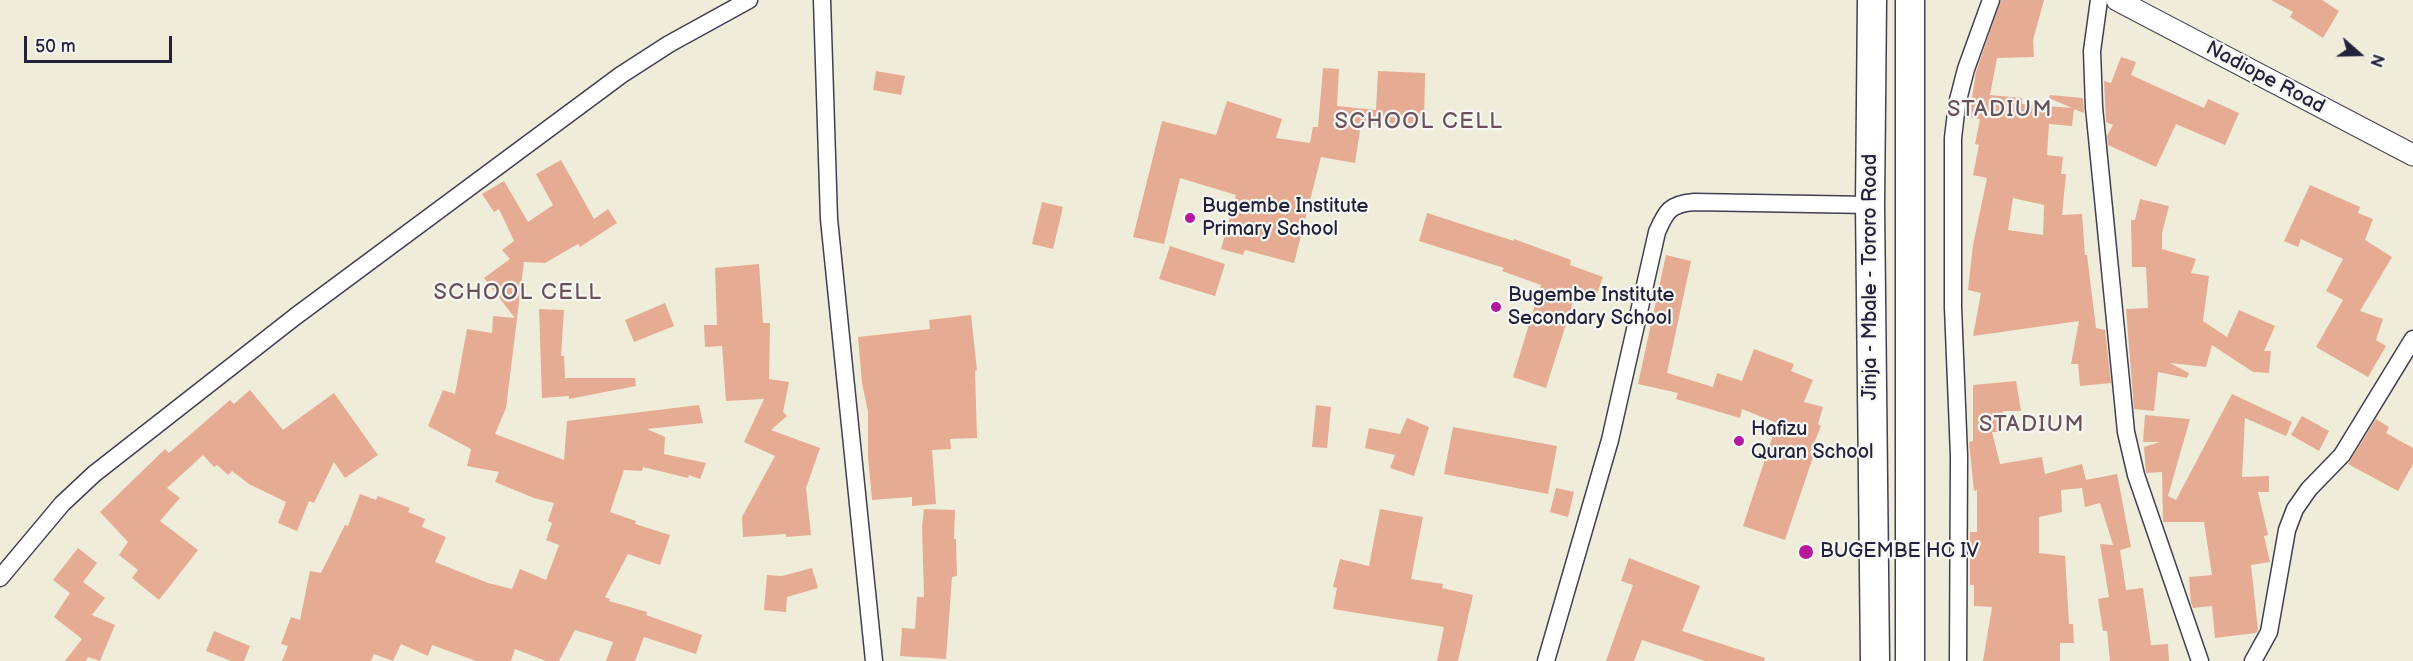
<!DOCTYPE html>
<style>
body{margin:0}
#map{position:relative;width:2413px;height:661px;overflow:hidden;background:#efecda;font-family:"Balsamiq Sans",sans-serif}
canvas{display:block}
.north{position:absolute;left:2329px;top:24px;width:60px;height:60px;-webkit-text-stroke:4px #f6f6f2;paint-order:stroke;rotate:110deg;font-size:16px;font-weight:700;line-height:24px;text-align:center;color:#22223b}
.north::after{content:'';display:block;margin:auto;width:21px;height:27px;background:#22223b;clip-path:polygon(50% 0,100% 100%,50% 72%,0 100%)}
.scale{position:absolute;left:24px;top:36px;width:148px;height:27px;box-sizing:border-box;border:3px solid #22223b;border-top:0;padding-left:8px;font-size:18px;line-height:21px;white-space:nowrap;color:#22223b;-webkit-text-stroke:4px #f6f6f2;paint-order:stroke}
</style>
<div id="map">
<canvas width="2413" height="661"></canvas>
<div class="north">N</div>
<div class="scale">50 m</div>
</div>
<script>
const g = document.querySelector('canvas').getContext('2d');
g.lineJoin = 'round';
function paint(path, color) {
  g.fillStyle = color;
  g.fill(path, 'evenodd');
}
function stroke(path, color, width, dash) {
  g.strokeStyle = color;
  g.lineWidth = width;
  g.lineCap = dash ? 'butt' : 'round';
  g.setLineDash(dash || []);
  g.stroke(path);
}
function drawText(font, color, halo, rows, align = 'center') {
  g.font = font + ' "Balsamiq Sans",sans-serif';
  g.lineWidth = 4.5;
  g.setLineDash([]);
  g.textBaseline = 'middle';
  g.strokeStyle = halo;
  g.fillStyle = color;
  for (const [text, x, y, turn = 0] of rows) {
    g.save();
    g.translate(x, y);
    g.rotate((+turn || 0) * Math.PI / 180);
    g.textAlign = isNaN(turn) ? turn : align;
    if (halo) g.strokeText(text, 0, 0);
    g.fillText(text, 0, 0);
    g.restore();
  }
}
const building = new Path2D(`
 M2001,0H2044L2033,40L2034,57L1997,58L1990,95L2022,98V104L2072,108L2049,98L2050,95L2083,98L2084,113L2074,109L2072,126L2049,124L2047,155L2063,157L2061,174H2066L2062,215L2082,214L2085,255H2087L2096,328L2105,330L2111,383L2080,386L2078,364H2071L2079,321L1973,336L1981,293L1968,290L1973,245L1987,178L1973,175L1979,145L1975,144L1980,119L1969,117L1976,72ZM2013,198L2044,205L2043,235L2008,230Z
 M2271,0H2322L2339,11L2323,38L2290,17L2293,12Z
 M2121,57L2136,62L2131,75L2204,108L2208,99L2239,113L2225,145L2176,124L2156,167L2108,145L2107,136L2113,125L2106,122L2104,81L2111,83Z
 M1323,68L1339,69L1337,106L1376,110L1378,71L1425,73L1424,125L1361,124L1355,163L1321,157L1294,263L1245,250L1243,255L1221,249L1236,195L1180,178L1164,244L1133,237L1162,121L1216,135L1227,101L1282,119L1276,138L1310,143L1313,127H1318Z
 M876,71L905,76L901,95L873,90Z
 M561,160L594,219L608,209L617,223L580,247L578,244L545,263L524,262L506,408L495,434L564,460L567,421L699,405L703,423L647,429L665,437L664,454L706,463L700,479L689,475L688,478L643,467L642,471L624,470L610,512L636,521L635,524L670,535L660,565L628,554L605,597L610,599L609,601L647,612L646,615L702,635L696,654L644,637L635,661H606L613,642L575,630L559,661H546L515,649L511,661H476L432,645L428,656L401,644L393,661L374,654L371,661H282L288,646L281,644L291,617L300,620L310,571L321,573L345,525L348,526L360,494L376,500L378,496L410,508L408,512L425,519L422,527L446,537L435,562L488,583L512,589L520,569L546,580L559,545L546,540L552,523L548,521L554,503L534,498L495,482L499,472L467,466L471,449L428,426L443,390L455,394L467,329L492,333L493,316L515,318L484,278L510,259L502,250L514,241L499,209L494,212L482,194L504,181L528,222L553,205L536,174Z
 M2310,185L2360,207L2358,213L2373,219L2365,240L2392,257L2360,311L2383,319L2376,340L2386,346L2368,377L2316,347L2343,300L2326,291L2343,259L2301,239L2298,247L2284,241Z
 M2140,199L2169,206L2162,233V249L2196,259L2191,273L2209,276L2203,321L2227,337L2239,310L2275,326L2264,351H2271L2269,373L2253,372L2212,345L2206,367L2170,363L2189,373L2187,378L2158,372L2154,411L2134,409L2126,309L2148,308L2146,267H2132L2131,220H2135Z
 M1042,202L1063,207L1053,249L1032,244Z
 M1427,213L1514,241V239L1571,260L1570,265L1603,277L1596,296L1577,289L1546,388L1513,377L1541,285L1502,271L1504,268L1419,241Z
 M1170,246L1225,264L1215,296L1159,279Z
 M1666,255L1691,261L1667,373L1713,387L1717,373L1742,381L1754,349L1794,364L1791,371L1813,380L1804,402L1823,407L1818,424L1821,426L1810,453L1814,454L1785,540L1743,526L1777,423L1742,409L1740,418L1676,399L1678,393L1638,384Z
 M759,264L763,323H770L769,379L789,382L783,412L787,416L771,430L820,448L806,488L811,535L786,537V534L743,537L742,517L775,456L744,442L764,399L726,401L722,346L705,347L704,325H717L715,268Z
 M665,303L674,326L634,342L625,320Z
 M539,309L564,310L561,356H564L565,378H635L636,386L569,399V396L542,398Z
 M971,315L977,370L975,371L977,438L950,439L951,449L932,450L936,504L912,506V497L872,500L868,457V412L862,383L858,337L930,329L929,320Z
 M2016,381L2021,411H2003V432H1992L2000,464L2042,457L2045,474L2082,464L2086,480L2117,474L2131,547L2120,550L2126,590L2143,588L2151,645L2168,644L2169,661H2110L2107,631H2103L2098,599L2109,597L2100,544L2113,545L2100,503L2085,507L2082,488L2061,490L2062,512L2039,517V553L2065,556L2069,624H2073L2074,643H2060V661H1983L1992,607L1974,606V585H1970V532H1977V490L1974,491L1969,442L1973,441V385Z
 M250,390L283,430L334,393L378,455L345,478L334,462L314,503L309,501L297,531L278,523L286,502L249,484L232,471L228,475L217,465L214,467L203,455L167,488L180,498L160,521L198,550L159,600L132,578L138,570L119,555L128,542L100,512L165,449L169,453L230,400L234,404Z
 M2232,394L2292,422L2286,436L2245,418L2242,477L2269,476V492H2258L2268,535L2264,536L2270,562L2251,565L2258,630L2256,633L2215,638L2212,606L2193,608L2191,603L2189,577L2212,575L2204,522H2163L2162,472L2146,473L2144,447L2160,442H2143L2145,415L2190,419L2168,496L2176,500Z
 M1316,405L1331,407L1327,448L1312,447Z
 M2302,416L2329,431L2319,451L2291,435Z
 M1407,418L1429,427L1414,476L1390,468L1395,455L1365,448L1369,428L1400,434Z
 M2376,419L2389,427L2386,433L2413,448V464L2398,491L2348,464Z
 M1453,427L1557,446L1548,494L1444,474Z
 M1556,488L1574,492L1568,517L1550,512Z
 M924,509L955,510L954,539H956L957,576L952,577L946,659L900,656L902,628L915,629L917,597H924L922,527Z
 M1380,509L1423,517L1411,579L1443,584L1442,588L1473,595L1458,661H1437L1444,627L1333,609L1337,588L1333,587L1340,559L1369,566Z
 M78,548L97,563L83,582L105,598L92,615L115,625L100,661L88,657L86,661H65L82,639L54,617L70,593L53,580Z
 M1629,558L1700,586L1682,631L1765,658L1764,661H1705L1642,640L1634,661H1606L1633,585L1621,581Z
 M812,568L818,588L787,597L786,612L764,610L767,575L782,576Z
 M214,631L250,646L244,661H231L206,651Z`);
const minor = new Path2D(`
 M822,0L829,219L874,661
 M2099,0L2092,51L2094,107L2126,432L2136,475L2200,661
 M0,578L62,504L94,474L296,316L621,75L669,44L749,0
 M1546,661L1610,440L1657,232C1666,211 1670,204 1694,202L1870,205
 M1958,661L1959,456L1953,307V138L1957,104L1966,69L1991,0
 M2253,661L2269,632L2287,530L2295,509L2309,489L2342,455L2413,339`);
const tertiary = new Path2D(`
 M2117,0L2413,155`);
const trunk = new Path2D(`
 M1872,0L1870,205L1875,661
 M1910,661V0`);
const markers = [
 [1190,218,6,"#b5179e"],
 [1496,307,6,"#b5179e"],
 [1739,441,6,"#b5179e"],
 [1806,552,8,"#b5179e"]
];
const streetNames = [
 ["Nadiope Road",2265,78,28],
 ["Jinja - Mbale - Tororo Road",1871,277,-90]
];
const poiNames = [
 ["Bugembe Institute",1202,207],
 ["Primary School",1202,230],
 ["Bugembe Institute",1508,296],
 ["Secondary School",1508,319],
 ["Hafizu",1751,430],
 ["Quran School",1751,453],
 ["BUGEMBE HC IV",1820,552]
];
const quarterNames = [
 ["STADIUM",2000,110],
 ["SCHOOL CELL",1419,122],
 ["SCHOOL CELL",518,293],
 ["STADIUM",2032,425]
];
paint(building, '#e6ac93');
stroke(minor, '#414053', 19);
stroke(tertiary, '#414053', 23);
stroke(trunk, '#414053', 31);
stroke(minor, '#fff', 16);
stroke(tertiary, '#fff', 21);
stroke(trunk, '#fff', 28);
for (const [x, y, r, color] of markers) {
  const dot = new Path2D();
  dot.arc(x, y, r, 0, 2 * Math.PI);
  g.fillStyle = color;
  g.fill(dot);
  stroke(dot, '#f6f6f2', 2);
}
drawText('20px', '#22223b', '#f6f6f2', streetNames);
drawText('20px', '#22223b', '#f6f6f2', poiNames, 'left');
g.letterSpacing = '1.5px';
drawText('22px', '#67525a', '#f6f6f2', quarterNames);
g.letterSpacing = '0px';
</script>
